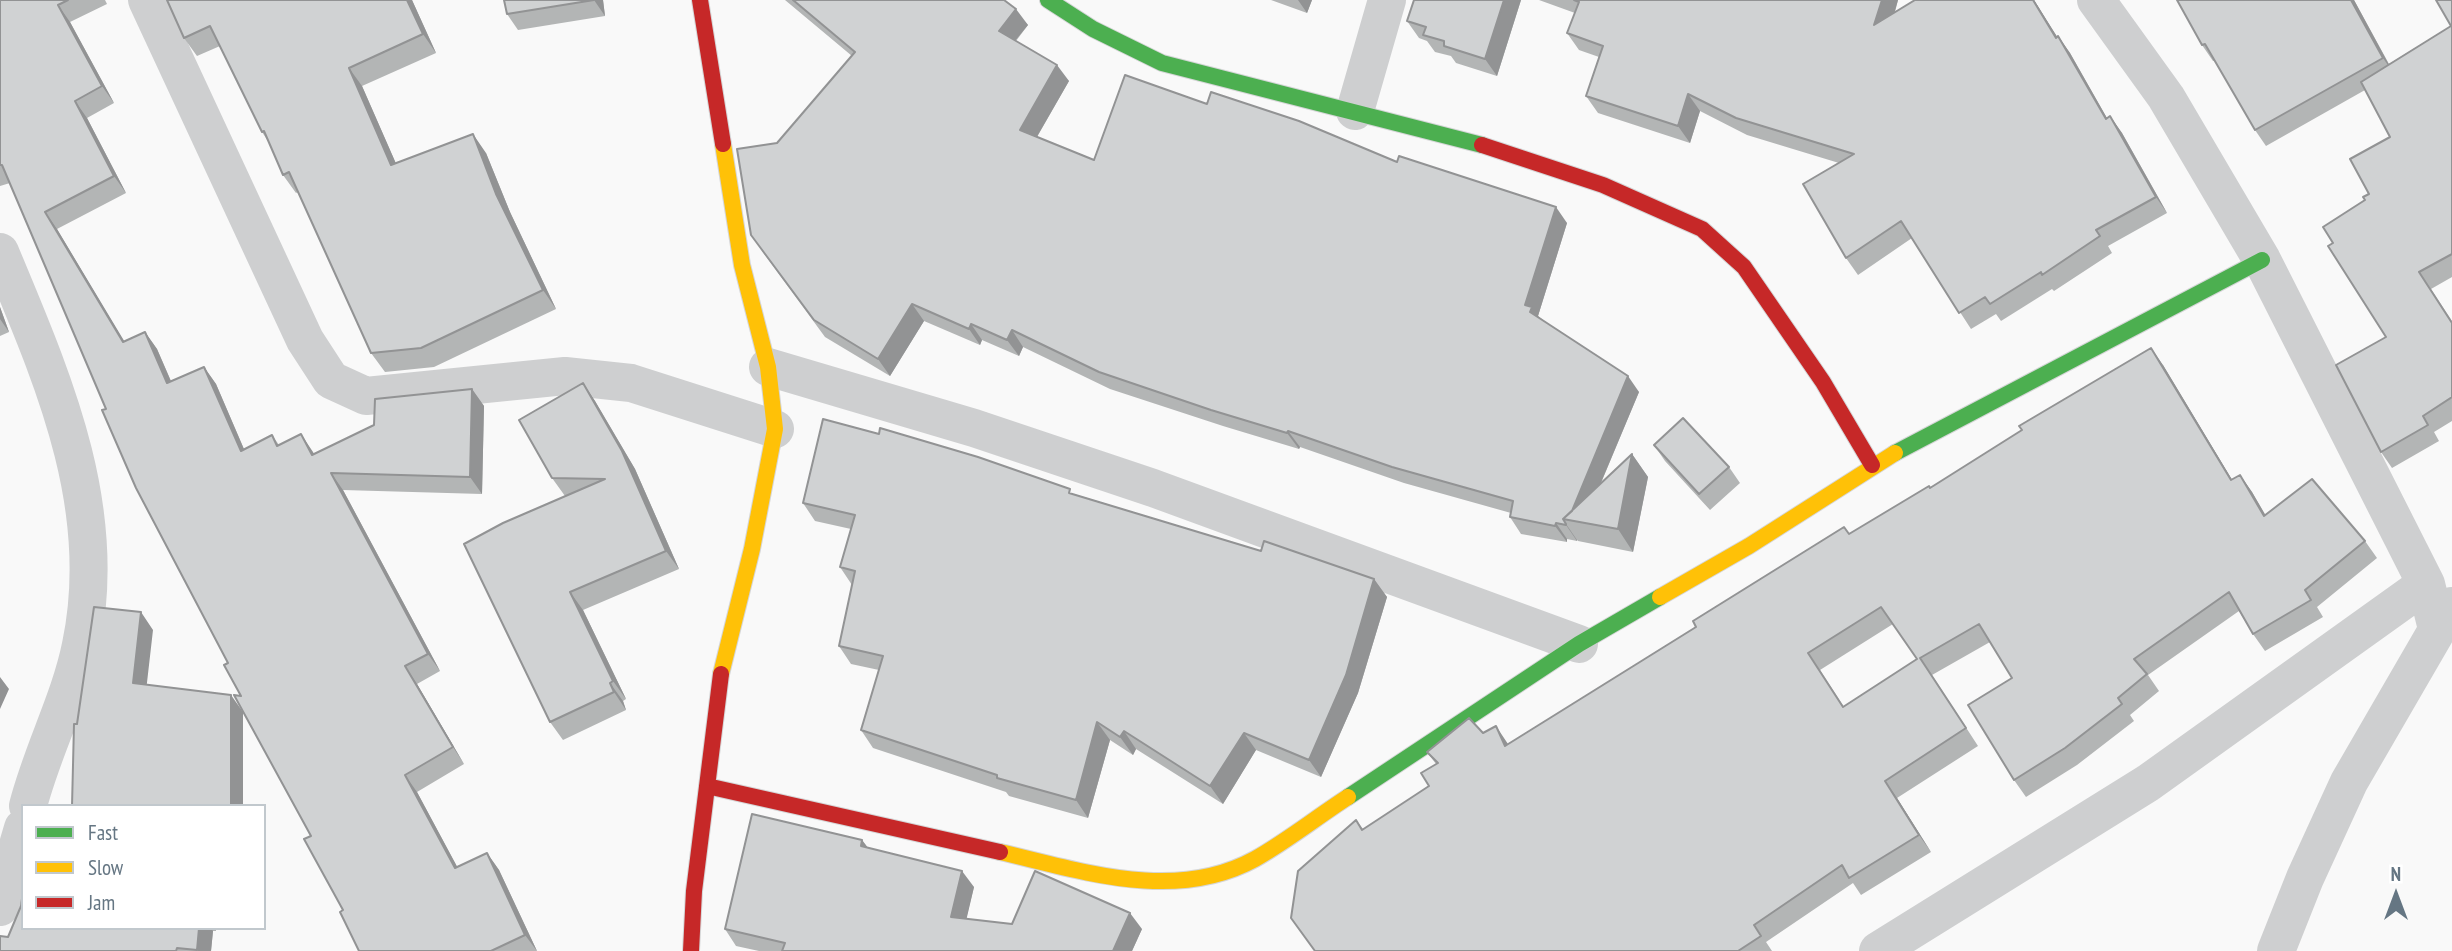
<!DOCTYPE html>
<style>
body{margin:0}
#map{position:relative;width:2452px;height:951px;overflow:hidden;background:#f9f9f9;font-family:"PT Sans Narrow",sans-serif}
canvas{display:block}
.legend{position:absolute;left:21px;top:804px;width:245px;height:126px;box-sizing:border-box;background:#fff;border:2px solid #c1c8cd;margin:0;padding:9px 12px;list-style:none;font-size:21px;color:#657683}
.legend li{display:flex;align-items:center;gap:14px;height:35px}
.legend b{width:35px;border:2px solid #c1c8cd}
.north{position:absolute;left:2361px;top:860px;width:70px;height:70px;-webkit-text-stroke:5px #fff;paint-order:stroke;rotate:0deg;font-size:19px;font-weight:700;line-height:28px;text-align:center;color:#657683}
.north::after{content:'';display:block;margin:auto;width:24px;height:32px;background:#657683;clip-path:polygon(50% 0,100% 100%,50% 72%,0 100%)}
</style>
<div id="map">
<canvas width="2452" height="951"></canvas>
<ul class="legend">
<li><b style="height:9px;background:#4caf50"></b>Fast</li>
<li><b style="height:9px;background:#ffc107"></b>Slow</li>
<li><b style="height:9px;background:#c62828"></b>Jam</li>
</ul>
<div class="north">N</div>
</div>
<script>
const g = document.querySelector('canvas').getContext('2d');
g.lineJoin = 'round';
function stroke(path, color, width, dash) {
  g.strokeStyle = color;
  g.lineWidth = width;
  g.lineCap = dash ? 'butt' : 'round';
  g.setLineDash(dash || []);
  g.stroke(path);
}
function paint(path, color) {
  g.fillStyle = color;
  g.fill(path, 'evenodd');
}
const street = new Path2D(`
 M147,0L305,340L331,380L366,396L565,376L631,383L775,429
 M2096,0L2166,97L2262,260L2426,584L2437,629
 M1355,111L1387,0
 M0,252C52,377 110,506 81,645C70,700 42,751 28,806
 M768,367L974,428L1153,488L1579,644
 M0,907L23,828
 M1878,951L2148,783L2426,584
 M2276,951L2305,878L2349,782L2451,606`);
const fast = new Path2D(`
 M1048,0L1093,29L1162,63L1482,145
 M1895,453L2262,260
 M1348,797L1579,644L1660,597`);
const slow = new Path2D(`
 M1660,597L1749,546L1895,453
 M721,674L752,549L775,429L768,367L742,265L723,144
 M1000,852C1082,871 1175,903 1255,859C1287,841 1317,817 1348,797`);
const jam = new Path2D(`
 M700,0L723,144
 M1482,145L1603,185L1702,229L1744,267L1823,382L1872,465
 M707,786L1000,852
 M691,951L694,891L721,674`);
const wall = new Path2D(`
 M0,0H105L107,4L70,22L114,103L87,118L126,193L57,229L124,342L145,332L157,349L171,381L204,367L216,384L244,449L272,435L279,445L315,454L472,389L484,406L482,494L343,490L440,671L417,684L464,764L417,792L457,867L487,853L499,870L537,951H359L343,910L311,836L241,696L228,663L106,409L10,183L0,186Z
 M167,0H412L436,53L362,86L396,164L486,153L510,212L556,309L434,367L385,372L371,353L298,192L296,193L283,175L270,144L262,132L220,46L197,56L184,38Z
 M504,0H603L605,16L518,30L507,14Z
 M785,0H1004L1028,25L1016,41L1069,81L1037,137L1094,160L1207,104L1397,162L1567,223L1538,316L1639,392L1601,483L1632,454L1648,477L1633,552L1578,541L1577,540V541L1567,539V542L1521,534L1510,517L1511,513L1404,483L1300,447L1299,449L1223,426L1110,389L1023,347L1019,356L982,340L980,345L924,321L890,376L825,337L762,251L777,143L852,56Z
 M1271,0H1312L1307,13Z
 M1521,0L1497,76L1456,63L1451,56L1435,52L1427,41L1419,38L1407,21Z
 M1539,0H1898L1895,12L1915,0H2034L2057,37L2058,36L2070,53L2107,118L2110,116L2122,133L2167,213L2108,246L2112,253L2054,291L2052,289L2001,321L1996,314L1971,329L1912,238L1858,275L1846,258L1839,163L1747,135L1700,111L1690,143L1598,113L1586,96L1599,57L1579,50L1567,33L1575,13Z
 M2177,0H2354L2389,64L2451,26L2452,0V277L2431,289L2452,321V421L2434,432L2439,441L2392,468L2381,452L2386,337L2333,243L2369,194L2390,137L2365,90L2266,146L2255,130L2215,61H2213L2202,45Z
 M0,307L9,332L0,336Z
 M2163,365L2232,480L2240,475L2252,492L2265,515L2365,541L2377,558L2317,607L2323,617L2265,651L2253,634L2239,611L2148,675L2159,691L2130,715L2134,721L2077,765L2026,797L2014,780L2012,678L1990,642L1932,675L1978,746L1897,798L1931,852L1861,895L1853,883L1766,942L1772,951H1315L1356,820L1363,829L1429,786L1436,764L1427,752L1483,733L1508,744L1849,534L1930,488ZM1893,624L1917,659L1844,707L1820,670Z
 M583,383L595,401L635,469L679,569L583,610L626,699L623,701L626,710L563,740L550,722L566,496H565L552,478Z
 M1654,445L1729,467L1740,483L1710,510L1665,461Z
 M1074,494L1261,551L1374,579L1387,597L1358,693L1321,777L1256,750L1223,804L1136,749L1133,755L1110,740L1088,818L1009,796L1006,792L873,748L861,730L879,670L851,664L839,646L852,585L840,567L851,529L815,521L803,503Z
 M862,840L868,848L974,887L966,919L1012,924L1142,929L1132,951H759L736,946L725,929Z
 M21,906L23,928H216V931H213L211,951H0L8,937Z`);
const shadedWall = new Path2D(`
 M407,0H412L436,53L423,34Z
 M594,0H603L605,16Z
 M1298,0H1312L1307,13Z
 M1504,0H1521L1497,76L1485,59Z
 M1882,0H1898L1886,42L1874,25Z
 M2033,0H2034L2068,54L2056,38Z
 M2351,0H2354L2394,74L2383,58Z
 M58,5L70,22L114,103L102,86Z
 M1016,9L1028,25L1010,47L999,31Z
 M2058,36L2070,53L2117,136L2106,119Z
 M1057,65L1069,81L1031,147L1020,130Z
 M349,68L362,86L405,184L391,165Z
 M1688,94L1700,111L1690,143L1678,126Z
 M75,101L87,118L126,193L114,176Z
 M2110,116L2122,133L2167,213L2156,197Z
 M473,134L486,153L510,212L556,309L543,290L496,194Z
 M1556,207L1567,223L1538,316L1543,323L1542,328L1525,305Z
 M45,212L57,229L135,359L123,342Z
 M912,304L924,321L890,376L878,359Z
 M0,307L9,332L0,319Z
 M971,324L982,340L980,345L969,329Z
 M1012,330L1023,347L1019,356L1007,340Z
 M145,332L157,349L179,400L167,383Z
 M2151,348L2163,365L2243,498L2231,480Z
 M204,367L216,384L252,468L241,451Z
 M1628,376L1639,392L1584,523L1568,520Z
 M583,383L595,401L635,469L679,569L666,551Z
 M472,389L484,406L482,494L470,477Z
 M1288,431L1300,447L1299,449L1287,433Z
 M301,434L313,452L324,472L312,455Z
 M1632,454L1648,477L1633,552L1618,529Z
 M331,473L343,490L440,671L428,654Z
 M2240,475L2252,492L2276,533L2264,516Z
 M1556,523L1567,539V542L1555,526Z
 M1566,524L1577,540V541L1566,525Z
 M1374,579L1387,597L1358,693L1321,777L1309,760Z
 M570,592L583,610L626,699L613,681Z
 M141,612L153,630L145,700L133,683Z
 M405,666L417,684L464,764L453,747Z
 M0,677L9,689L0,709Z
 M610,683L623,701L626,710L614,692Z
 M231,695L243,712V806H231Z
 M1097,722L1110,740L1088,818L1076,800Z
 M1496,726L1508,744L1517,763L1505,746Z
 M1124,731L1136,749L1133,755L1120,737Z
 M1244,733L1256,750L1223,804L1210,786Z
 M405,775L417,792L467,885L455,868Z
 M1885,781L1897,798L1931,852L1919,835Z
 M862,840L874,856L861,846Z
 M487,853L499,870L537,951L525,935Z
 M962,871L974,887L963,934L951,917Z
 M1130,913L1142,929L1132,951H1113Z
 M199,928H211L213,931L211,951H198L197,950Z`);
const building = new Path2D(`
 M0,0H68L58,5L102,86L75,101L114,176L45,212L123,342L145,332L167,383L204,367L241,451L272,435L277,446L301,434L312,455L374,425L375,399L472,389L470,477L331,473L428,654L405,666L453,747L405,775L455,868L487,853L525,935L491,951H359L340,912L343,910L304,839L311,836L234,695L241,696L224,665L228,663L136,488L102,410L106,409L2,165H0Z
 M167,0H407L423,34L349,68L391,165L473,134L496,194L543,290L421,348L371,353L289,172L283,175L264,131L262,132L210,26L184,38Z
 M504,0H594L507,14Z
 M793,0H1004L1016,9L999,31L1057,65L1020,130L1094,160L1125,75L1207,104L1211,92L1299,121L1397,162L1399,156L1556,207L1525,305L1532,307L1530,312L1628,376L1572,511L1563,519L1566,524V525L1556,523L1555,526L1510,517L1513,501L1392,467L1288,431L1287,433L1211,410L1099,372L1012,330L1007,340L971,324L969,329L912,304L878,359L814,320L751,235L737,149L777,143L855,52Z
 M1414,0H1504L1485,59L1444,46V41L1423,35L1426,27L1407,21Z
 M1574,0H1882L1874,25L1915,0H2033L2056,38L2058,36L2106,119L2110,116L2156,197L2096,230L2100,236L2042,275L2041,272L1990,304L1985,297L1959,313L1901,221L1846,258L1803,184L1854,154L1736,118L1688,94L1678,126L1586,96L1603,46L1567,33L1579,2Z
 M2177,0H2351L2383,58L2255,130L2205,44L2202,45Z
 M2436,0H2452V254L2419,272L2452,323V397L2423,416L2428,425L2381,452L2336,365L2386,337L2328,246L2333,243L2323,227L2365,200L2363,197L2369,194L2350,159L2390,137L2361,82L2451,26Z
 M2151,348L2231,480L2240,475L2264,516L2312,479L2365,541L2305,590L2311,600L2253,634L2229,592L2134,659L2147,674L2118,698L2122,704L2065,748L2014,780L1968,705L2012,678L1979,624L1920,658L1966,728L1885,781L1919,835L1849,878L1842,865L1754,925L1761,936L1738,951H1315L1291,918L1298,871L1356,820L1362,830L1429,786L1421,773L1438,763L1427,752L1469,718L1483,733L1496,726L1505,746L1696,627L1693,621L1844,527L1849,534L1929,486L1930,488L2022,430L2019,426ZM1881,607L1917,659L1843,707L1808,653Z
 M583,383L622,451L666,551L570,592L613,681L610,683L614,692L550,722L464,544L503,523L605,479L552,478L519,420Z
 M1683,418L1729,467L1699,494L1654,445Z
 M823,419L879,434L880,428L978,457L1070,489L1069,493L1261,551L1264,541L1374,579L1346,675L1309,760L1244,733L1210,786L1124,731L1120,737L1097,722L1076,800L997,778V775L861,730L883,656L839,646L855,571L840,567L855,515L803,503Z
 M1632,454L1618,529L1563,519Z
 M94,607L141,612L133,683L231,695V806H72L74,724H77Z
 M752,814L862,840L861,846L962,871L951,917L1012,924L1035,871L1130,913L1113,951H782L785,943L725,929Z
 M23,892V928H199L197,950L177,948L176,951H0V936L8,937L21,906Z`);
stroke(fast, '#d5d6d7', 18);
stroke(slow, '#d5d6d7', 18);
stroke(jam, '#d5d6d7', 18);
stroke(street, '#cecfd0', 38);
stroke(fast, '#4caf50', 16);
stroke(slow, '#ffc107', 16);
stroke(jam, '#c62828', 16);
paint(wall, '#b3b5b5');
paint(shadedWall, '#929394');
paint(building, '#d0d2d3');
stroke(building, '#929394', 2);
</script>
